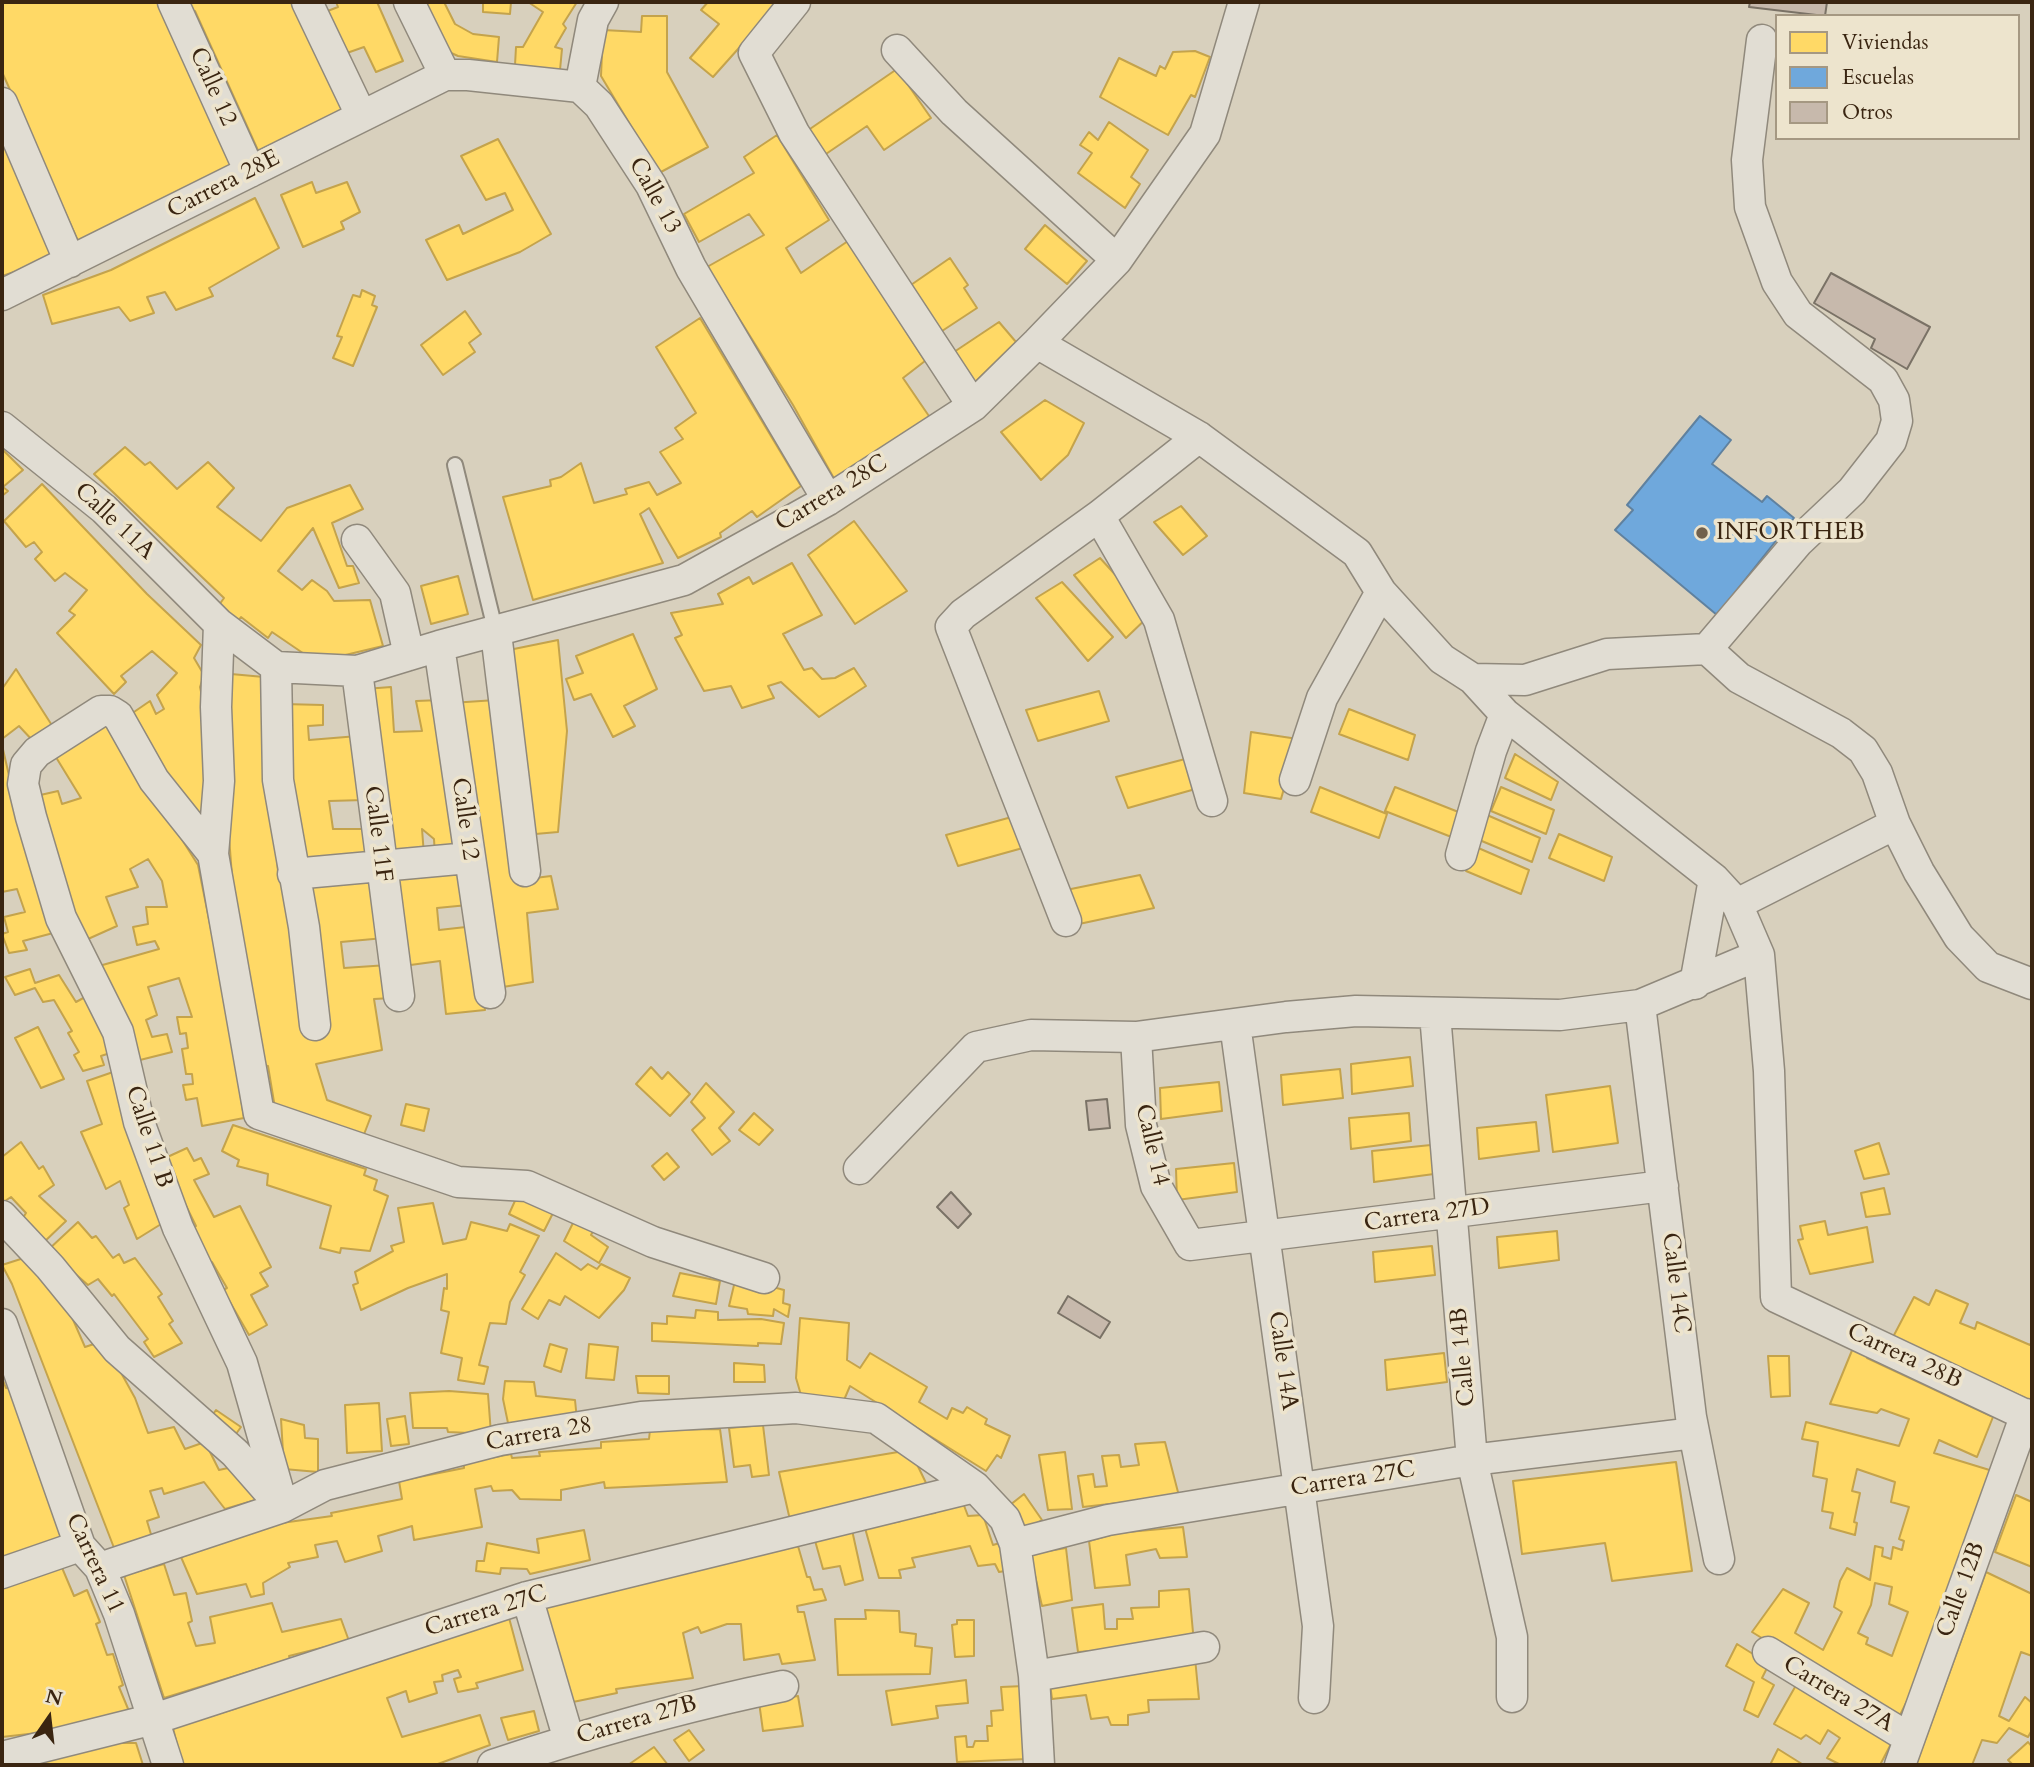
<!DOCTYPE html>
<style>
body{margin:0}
#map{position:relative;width:2034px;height:1767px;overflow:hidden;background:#d8d0bd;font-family:Cardo,serif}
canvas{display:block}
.frame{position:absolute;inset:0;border:4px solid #3a2511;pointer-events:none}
.legend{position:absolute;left:1775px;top:14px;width:245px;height:126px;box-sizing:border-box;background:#ede4cd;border:2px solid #a59882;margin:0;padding:9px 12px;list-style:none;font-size:21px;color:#3a2511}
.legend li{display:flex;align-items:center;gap:14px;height:35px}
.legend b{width:35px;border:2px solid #a59882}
.north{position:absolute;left:14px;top:1683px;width:70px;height:70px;-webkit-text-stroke:5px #ede4cd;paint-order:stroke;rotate:14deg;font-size:19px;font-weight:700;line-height:28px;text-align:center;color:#3a2511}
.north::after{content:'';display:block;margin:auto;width:24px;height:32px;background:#3a2511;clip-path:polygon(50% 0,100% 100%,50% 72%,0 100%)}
</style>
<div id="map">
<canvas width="2034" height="1767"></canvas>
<div class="frame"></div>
<ul class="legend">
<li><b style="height:19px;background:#ffd966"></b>Viviendas</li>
<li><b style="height:19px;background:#6fa8dc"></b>Escuelas</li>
<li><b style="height:19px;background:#c7b9ac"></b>Otros</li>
</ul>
<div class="north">N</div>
</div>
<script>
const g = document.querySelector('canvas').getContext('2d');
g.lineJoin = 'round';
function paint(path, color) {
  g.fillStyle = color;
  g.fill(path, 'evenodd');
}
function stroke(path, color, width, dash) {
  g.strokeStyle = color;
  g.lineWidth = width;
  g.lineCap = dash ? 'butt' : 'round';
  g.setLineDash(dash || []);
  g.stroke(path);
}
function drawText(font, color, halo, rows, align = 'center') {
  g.font = font + ' Cardo,serif';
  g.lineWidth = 7;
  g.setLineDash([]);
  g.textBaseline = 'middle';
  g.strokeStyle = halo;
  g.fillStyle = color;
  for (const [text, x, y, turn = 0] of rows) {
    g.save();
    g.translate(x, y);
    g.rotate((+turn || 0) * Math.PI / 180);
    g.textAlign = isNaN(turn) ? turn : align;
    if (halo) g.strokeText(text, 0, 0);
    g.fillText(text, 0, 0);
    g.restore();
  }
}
const homes = new Path2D(`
 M2,2H159L236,167L78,241L2,72Z
 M184,2H292L344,111L261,157L195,11L189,12Z
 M336,2H377L403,61L376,72L364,47L344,54L325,12L338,7Z
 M413,2H444L455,24L473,34L499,37L497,62L458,56L440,48Z
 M483,2H511L510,14L483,12Z
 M528,2H577L563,24L566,28L555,47L562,49L560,70L515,65L516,47H523L543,12Z
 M708,2H780L713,77L690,58L719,24L701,10Z
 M642,16H667V72L708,147L659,173L601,76L603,30L641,32Z
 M1195,51L1210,57L1195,97L1191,95L1168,135L1100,97L1119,58L1156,76L1160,66L1165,69L1173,52Z
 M897,69L931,118L884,150L867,126L823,156L807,131Z
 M1109,122L1148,150L1131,177L1140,184L1125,208L1078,173L1092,153L1080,145L1089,132L1098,140Z
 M2,131L60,257L2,276Z
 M777,135L829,220L786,248L801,273L848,241L925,361L903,378L933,422L836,482L793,405L707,267L764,235L749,214L699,242L684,214L754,173L744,157Z
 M498,139L551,234L520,252L447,280L426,240L459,225L463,234L513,210L505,193L486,200L461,156Z
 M312,182L316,193L347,182L360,212L341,222L344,229L303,247L281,195Z
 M255,198L279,248L209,288L213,296L176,310L165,292L147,297L154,313L130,321L119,307L52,324L43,295L111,270Z
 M1045,225L1087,261L1067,284L1025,249Z
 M950,258L968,285L964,288L977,308L939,333L908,287Z
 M362,290L375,296L372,305L377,307L353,366L333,358L342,337L337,336L353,295L360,297Z
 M465,311L481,334L469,343L475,352L443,375L421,345Z
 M700,318L801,486L757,517L752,511L720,533L721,537L678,558L649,508L640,514L663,563L533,600L503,497L551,486L550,480L561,477L581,463L594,503L627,494L625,489L649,482L657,495L681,483L660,452L683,439L675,428L696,413L656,347Z
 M999,322L1016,342L974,383L954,352Z
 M1045,400L1084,423L1068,455L1041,480L1001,432Z
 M125,447L145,465L150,462L177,489L208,462L234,488L217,507L261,541L287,508L350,485L363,509L332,523L347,566H353L359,583L339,588L313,528L278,571L302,590L312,580L327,591L334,601L370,600L383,646L316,662L272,632L268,638L241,617L237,622L219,605L224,598L94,474Z
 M2,449L23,470L3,487L8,491L2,496Z
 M42,484L147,594L201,645L194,658L204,675L200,687L205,711L212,811L193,816L131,714L150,701L156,714L164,709L157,695L177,673L152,651L121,676L126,682L114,694L57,633L75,615L69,611L87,590L65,573L55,581L35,559L42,552L34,542L26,547L4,521Z
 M1181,506L1207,536L1183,555L1154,522Z
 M854,521L907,591L855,624L808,555Z
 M1100,558L1151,614L1126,638L1074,575Z
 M792,563L822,615L783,634L804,670L812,668L822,679L835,678L854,668L866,686L819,717L781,682L768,686L774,698L742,708L731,686L704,691L675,638L682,635L671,613L723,604L718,594L749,577L753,584Z
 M458,576L468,614L431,624L421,586Z
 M1062,582L1113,637L1088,661L1036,598Z
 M633,634L657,689L624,706L635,726L613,737L591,694L574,700L566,679L583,673L576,656Z
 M558,640L567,731L558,832L524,835L504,651Z
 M16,669L53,727L34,742L19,726L2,739V689Z
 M231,674L264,677L278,872L378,876L384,938L341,942L344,968L388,965L392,998L374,999L382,1050L316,1064L327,1100L371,1116L363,1137L275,1108L268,1066L263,1065L232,876L227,810Z
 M391,687L394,732L422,731L416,701L441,700L463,854L435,856L434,839L422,829L424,855L385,858L365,689Z
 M1099,691L1109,721L1038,741L1026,710Z
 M496,700L519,880L551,876L558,909L527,913L533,982L497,988L451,703Z
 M283,704L323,705V725L308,726L309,740L358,736L364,800L329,801L333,829H367L373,863L297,864Z
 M1349,709L1415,735L1408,760L1339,734Z
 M108,722L198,865L228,1013L244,1118L202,1126L197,1098L186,1100L183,1085L193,1084L192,1074H186L182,1049L188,1048L186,1033L180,1034L177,1017H192L179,978L148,987L157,1015L146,1020L152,1037L167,1034L172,1052L140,1060L131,1024L126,1025L99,966L159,949L155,941L137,945L133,927L148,924L146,907H167L162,881L148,859L130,869L138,887L106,897L117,926L88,939L73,909L36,796L58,791L62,804L81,798L54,754Z
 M1251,732L1298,739L1281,799L1244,793Z
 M2,745L13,793L57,932L23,941L27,950L9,953L2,934L8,932L4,917L25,912L17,889L2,892Z
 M1515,754L1558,782L1551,800L1505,778Z
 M1189,758L1199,788L1128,808L1116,777Z
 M1320,787L1387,814L1379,838L1311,812Z
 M1395,787L1461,813L1454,838L1385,811Z
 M1501,787L1554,810L1546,834L1491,811Z
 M1019,815L1030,846L958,866L946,835Z
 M1487,815L1540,838L1532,862L1477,839Z
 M1559,834L1612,857L1604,881L1549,858Z
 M1476,847L1529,870L1521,894L1466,871Z
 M464,866L468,905L437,908L439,930L475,926L485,1010L446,1014L440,961L403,966L389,873Z
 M1140,875L1154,908L1079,924L1066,890Z
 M30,969L35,983L59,975L76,1002L87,996L113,1052L101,1056L104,1065L83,1071L74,1055L79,1052L68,1033L72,1031L54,1000L43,1002L35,988L15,995L5,977Z
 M38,1027L64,1079L41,1088L15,1038Z
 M1410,1057L1413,1086L1352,1094L1351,1064Z
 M651,1067L662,1079L668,1072L690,1094L670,1116L636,1084Z
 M1340,1069L1343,1098L1283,1105L1281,1075Z
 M116,1071L166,1221L137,1239L124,1208L129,1205L120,1181L106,1189L81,1132L102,1124L87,1081Z
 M1219,1082L1222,1111L1161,1119L1160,1088Z
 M706,1083L734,1112L719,1128L730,1141L712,1155L692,1130L705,1118L691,1102Z
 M1610,1086L1618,1143L1553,1152L1546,1095Z
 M406,1104L429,1109L424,1131L401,1125Z
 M754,1113L773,1130L759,1145L739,1130Z
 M1409,1113L1411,1141L1351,1149L1349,1118Z
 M1536,1122L1539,1151L1479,1159L1477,1128Z
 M233,1125L366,1169L364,1175L377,1180L374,1190L388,1196L370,1251L341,1248L340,1253L320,1248L331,1206L267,1185L268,1174L237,1166L239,1160L222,1151Z
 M21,1142L39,1169L43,1166L54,1185L39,1196L66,1221L42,1244L21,1221L26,1213L11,1197L2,1203V1157Z
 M1879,1143L1889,1174L1864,1179L1855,1151Z
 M1431,1145L1434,1174L1374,1182L1372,1151Z
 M187,1148L194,1161L201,1158L209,1174L194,1180L214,1217L240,1206L271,1267L260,1273L268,1286L251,1295L267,1325L249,1335L223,1290L227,1288L212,1262L206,1265L190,1231L196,1226L163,1159Z
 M667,1153L679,1167L664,1180L652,1166Z
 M1234,1163L1237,1192L1177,1200L1176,1169Z
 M1884,1188L1890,1214L1866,1217L1861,1193Z
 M519,1192L555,1209L544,1231L509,1214Z
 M433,1203L443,1244L466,1239L471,1222L507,1231L510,1224L539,1236L520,1272L525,1275L510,1302L506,1324L490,1323L479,1365L488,1367L484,1384L458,1380L462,1358L441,1353L449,1312L441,1310L444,1288L447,1289V1274L408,1288L361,1310L353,1285L358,1283L355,1272L393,1251L391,1246L404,1242L398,1208Z
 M578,1213L597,1224L591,1235L608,1247L599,1263L564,1241Z
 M1825,1221L1828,1235L1867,1227L1873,1262L1810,1274L1798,1240L1803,1239L1800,1226Z
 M78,1222L92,1238L96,1236L113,1258L119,1254L124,1263L135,1258L162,1294L158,1297L173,1321L169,1324L182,1343L154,1357L144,1342L148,1339L114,1294L112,1296L98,1279L88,1285L48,1250Z
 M1557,1231L1559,1260L1499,1268L1497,1237Z
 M1432,1246L1435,1275L1375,1282L1373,1252Z
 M556,1253L581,1270L588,1264L597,1269L601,1264L630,1278L624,1290L599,1318L565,1296L560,1305L549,1300L538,1319L522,1309Z
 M27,1257L67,1306L85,1347L100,1342L109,1351L135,1398L148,1433L174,1427L185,1449L205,1442L219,1470L237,1466L259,1499L225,1509L204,1482L164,1494L162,1488L150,1491L159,1517L147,1521L153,1541L116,1553L12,1284L2,1265Z
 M680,1273L720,1281L716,1304L673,1296Z
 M743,1279L784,1290L783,1303L790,1305L788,1317L774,1309L773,1316L748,1314L747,1309L729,1306L735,1281Z
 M1936,1290L1968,1304L1960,1323L1975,1329L1977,1322L2030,1345L2032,1341V1401L1893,1337L1914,1297L1929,1305Z
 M696,1310L718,1312V1320L761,1319L784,1323L781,1344L758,1343V1346L652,1341V1323L667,1324V1316L695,1318Z
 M800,1318L849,1323L847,1360L860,1368L870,1353L927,1387L919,1402L947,1419L952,1408L963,1413L967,1407L987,1419L985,1424L1010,1436L1001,1458L997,1455L986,1471L850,1386L841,1407L801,1395L796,1378Z
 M550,1344L567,1349L561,1372L544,1366Z
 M589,1344L618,1347L614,1380L586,1378Z
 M1853,1348L1869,1355L1867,1358L1993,1417L1977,1457L1939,1440L1934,1453L1996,1472L1919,1677L1897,1721L1752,1632L1783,1589L1809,1603L1795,1633L1823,1650L1842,1612L1834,1607L1840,1581L1847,1568L1870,1580L1875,1546L1883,1548L1882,1556L1891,1559L1893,1547L1902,1550L1904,1541L1899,1539L1909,1507L1891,1502L1895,1482L1857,1469L1852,1491L1860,1493L1854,1522L1857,1523L1855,1535L1830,1528L1833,1513L1822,1511L1827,1479L1813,1476L1818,1442L1802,1439L1806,1422L1899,1446L1909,1419L1881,1409L1877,1413L1830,1404ZM1875,1583L1892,1587L1889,1604L1908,1612L1892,1656L1866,1644L1868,1638L1858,1633L1871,1605Z
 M1444,1353L1447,1382L1387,1390L1385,1360Z
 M1768,1356H1789L1790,1396L1771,1397Z
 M734,1363L764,1365L765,1382H734Z
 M636,1376H669V1394L638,1393Z
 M2,1378L6,1388L15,1386L69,1544L2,1568Z
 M505,1381L534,1382L536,1396L575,1400L577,1420L508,1423L503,1399Z
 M449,1391L488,1394L491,1434L448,1432L447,1428H413L410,1393Z
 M379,1403L382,1451L347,1453L345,1405Z
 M216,1410L241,1427L233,1438L209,1420Z
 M405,1416L409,1444L391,1446L387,1419Z
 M281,1419L304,1425L305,1438L318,1439V1472L284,1469Z
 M763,1425L769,1475L752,1477L750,1465L734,1467L729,1428Z
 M720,1429L727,1482L605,1488L604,1482L561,1490V1500L520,1499L512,1490L493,1491L491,1486L475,1489L482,1527L414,1540L412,1526L378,1536L382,1551L345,1562L337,1541L315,1545L318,1557L288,1563L290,1567L263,1583L264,1594L251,1597L246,1584L197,1594L181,1557L274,1524L332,1516L331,1513L402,1499L399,1481L464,1468V1463L511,1454L512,1458L540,1456L539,1452L601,1448V1442L649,1439L650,1430Z
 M1165,1442L1179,1496L1083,1507L1078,1476L1093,1474L1095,1487L1107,1486L1102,1456L1119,1455L1121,1467L1139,1465L1135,1444Z
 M910,1450L928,1487L790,1520L779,1472Z
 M1065,1452L1072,1509L1048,1510L1039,1455Z
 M1676,1462L1692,1571L1612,1581L1605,1543L1522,1554L1513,1481Z
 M1024,1494L1042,1520L1026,1529L1010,1505Z
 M2016,1495L2032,1502V1567L1995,1552Z
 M963,1503L968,1516L983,1515L993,1545L1003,1542L1011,1570L999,1572L995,1564L978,1566L970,1546L912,1558L915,1567L899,1570L901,1578H879L865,1528L901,1521L900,1517L935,1513L934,1508Z
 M1183,1527L1187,1557L1160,1558L1156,1549L1126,1555L1130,1585L1095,1588L1089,1541L1117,1533Z
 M584,1530L590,1560L530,1574L527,1569L501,1568L500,1574L476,1571L477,1561H484L487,1543L539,1553L537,1539Z
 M852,1530L863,1580L845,1585L840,1566L823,1569L814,1537Z
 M798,1546L807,1577H810L814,1590L822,1589L826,1600L797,1606L798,1612H804L815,1660L782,1664L779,1654L744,1660L741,1624H727L701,1633L698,1627L683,1633L693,1678L616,1689L617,1693L568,1703L540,1605Z
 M1066,1548L1072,1600L1042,1606L1030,1554Z
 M60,1563L74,1596L87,1590L100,1622L96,1624L107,1655L113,1654L123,1685L119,1687L131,1716L72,1729L2,1737V1581Z
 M164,1564L174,1595L186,1593L192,1621L188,1623L196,1646L215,1643L210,1617L272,1603L282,1632L341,1619L349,1641L289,1656L290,1659L164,1698L124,1575Z
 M1986,1572L2032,1594V1656L2021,1652L1999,1716L2009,1721L2025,1697L2032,1703V1730L2028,1737L2009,1728L1997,1743L1982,1740L1972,1765H1916Z
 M1189,1589L1194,1643L1078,1652L1072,1608L1103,1604L1105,1629H1117V1619H1133L1131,1608L1159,1607V1591Z
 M865,1610L899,1611L900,1632L916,1634L915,1646L932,1648L930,1674L838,1675L835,1619H866Z
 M508,1614L523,1670L476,1683L478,1688L458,1692L454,1679L461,1677L458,1670L442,1675L443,1681L434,1682L437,1693L409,1702L406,1691L387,1698L402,1737L480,1715L490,1745L435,1765H182L173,1728L237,1708L235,1703Z
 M957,1620H974V1656L955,1657L952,1625L957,1624Z
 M1737,1644L1769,1664L1762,1678L1774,1685L1758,1717L1744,1710L1754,1682L1726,1666Z
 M1195,1658L1199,1699L1148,1700L1149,1712L1128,1715V1725H1111L1108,1717L1091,1719L1086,1695L1052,1699L1049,1676Z
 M966,1680L968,1703L936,1706L938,1718L892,1725L886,1691Z
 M1799,1680L1893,1740L1880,1765H1841L1827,1758L1840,1738L1828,1730L1820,1744L1806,1735L1801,1739L1774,1724Z
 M1024,1686L1028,1759L957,1762L955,1737L966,1736L967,1747H973L975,1741H988L987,1726H992L991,1711L1003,1710L1001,1687Z
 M798,1696L803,1726L763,1731L759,1702Z
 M534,1711L539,1731L508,1740L501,1718Z
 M689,1730L704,1750L689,1761L674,1740Z
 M2028,1742L2032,1747V1765H2013L2008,1760Z
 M42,1743H136L143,1765H41Z
 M654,1747L668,1765H628Z
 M1778,1749L1802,1764L1801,1765H1770Z`);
const schools = new Path2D(`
 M1700,416L1731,440L1712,464L1762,502L1767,496L1794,518L1717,615L1615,530L1633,510L1627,505Z`);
const building = new Path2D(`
 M1750,2H1827L1825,16L1749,7Z
 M1831,273L1930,327L1907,369L1871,348L1875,339L1814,303Z
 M1107,1099L1110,1128L1089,1130L1086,1101Z
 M951,1192L971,1214L958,1228L937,1207Z
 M1068,1296L1110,1322L1100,1338L1058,1313Z`);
const service = new Path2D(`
 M455,465L496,633`);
const minor = new Path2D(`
 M173,2L250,172
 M307,2L361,115
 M409,2L445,75
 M795,2L754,53L794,133L973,406
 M897,50L954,112L1117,260
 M580,87L593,20L603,2
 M2,103L70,262
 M2,295L445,75H468L580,87L599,105L651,185L691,268L828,500
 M1037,343L1199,437L1357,553L1381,592L1442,659L1473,679L1505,714L1714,879L1737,904L1759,955L1769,1071L1776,1297L2032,1418
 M2,427L104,509L219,624L276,667L357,671L439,646L684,580L828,500L973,406L1037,343L1117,260L1205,134L1244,2
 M1099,516L1159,620L1212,801
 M357,540L395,593L409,655
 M219,624L216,707L219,781L213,854L259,1114L458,1182L527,1186L653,1242L764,1278
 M496,633L525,871
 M439,646L490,993
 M1707,649L1739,678L1841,733L1863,750L1877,773L1895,824L1919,872L1959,937L1988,967L2032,984
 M276,667L278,780L304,927L315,1025
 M357,671L399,996
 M1473,679L1525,680L1607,654L1707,649L1798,542L1852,491L1891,441L1897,421L1894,400L1883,380L1798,314L1777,282L1750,207L1747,160L1762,40
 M1295,780L1322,698L1381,592
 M213,854L154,780L118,716L110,711H101L37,752L26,765L23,784L31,817L61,918L118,1032L139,1122L178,1228L242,1363L283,1507
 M1461,855L1491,751L1505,714
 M293,874L469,858
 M1737,904L1895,824
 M1066,921L951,627L963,614L1099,516L1199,437
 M1695,984L1714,879
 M1640,1005L1691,1417L1719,1559
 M1435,1014L1472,1460L1512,1637V1697
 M1235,1024L1318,1626L1314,1698
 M1136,1037L1141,1125L1156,1186L1190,1245L1663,1186
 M859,1169L976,1047L1031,1035L1136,1037L1286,1017L1356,1011L1560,1015L1640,1005L1759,955
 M2,1216L50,1267L117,1349L235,1453L278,1502
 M2,1324L80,1546L100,1568L119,1614L168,1765
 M1015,1544L1108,1520L1472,1460L1694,1433
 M100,1568L283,1507L325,1485L500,1440L641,1417L796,1408L876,1418L975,1487L1005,1519L1015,1544L1025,1612L1034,1676L1039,1765
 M2,1573L80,1546
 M527,1597L569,1740
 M1768,1652L1909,1738
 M1034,1676L1204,1647
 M2,1757L154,1719L527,1597L975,1487
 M493,1765C589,1733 685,1706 783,1686
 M1900,1765L2026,1414`);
const markers = [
 [1702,533,7,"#71614d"]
];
const streetNames = [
 ["Calle 12",212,87,66],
 ["Carrera 28E",224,185,-27],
 ["Calle 13",654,196,61],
 ["Carrera 28C",832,494,-31],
 ["Calle 11A",114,522,43],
 ["Calle 12",464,819,82],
 ["Calle 11F",377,834,83],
 ["Calle 11 B",148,1137,72],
 ["Calle 14",1151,1145,77],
 ["Carrera 27D",1427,1216,-8],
 ["Calle 14C",1675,1283,83],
 ["Calle 14B",1464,1357,-95],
 ["Carrera 28B",1904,1357,25],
 ["Calle 14A",1282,1361,82],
 ["Carrera 28",539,1435,-10],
 ["Carrera 27C",1353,1480,-9],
 ["Carrera 11",94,1564,65],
 ["Calle 12B",1962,1590,-70],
 ["Carrera 27C",486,1612,-17],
 ["Carrera 27A",1838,1695,31],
 ["Carrera 27B",637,1721,-16]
];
const poiNames = [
 ["INFORTHEB",1716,533]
];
paint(homes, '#ffd966');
stroke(homes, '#c4a34c', 2);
paint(schools, '#6fa8dc');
stroke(schools, '#5f819f', 2);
paint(building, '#c7b9ac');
stroke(building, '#7a7266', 2);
stroke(service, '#90897c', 18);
stroke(minor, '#90897c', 33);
stroke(service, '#e1ddd3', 14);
stroke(minor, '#e1ddd3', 30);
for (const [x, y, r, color] of markers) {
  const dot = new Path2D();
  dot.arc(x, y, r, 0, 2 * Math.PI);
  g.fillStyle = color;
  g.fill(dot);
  stroke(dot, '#ede4cd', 2.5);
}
drawText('24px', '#3a2511', '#ede4cd', streetNames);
drawText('24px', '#3a2511', '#ede4cd', poiNames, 'left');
</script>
